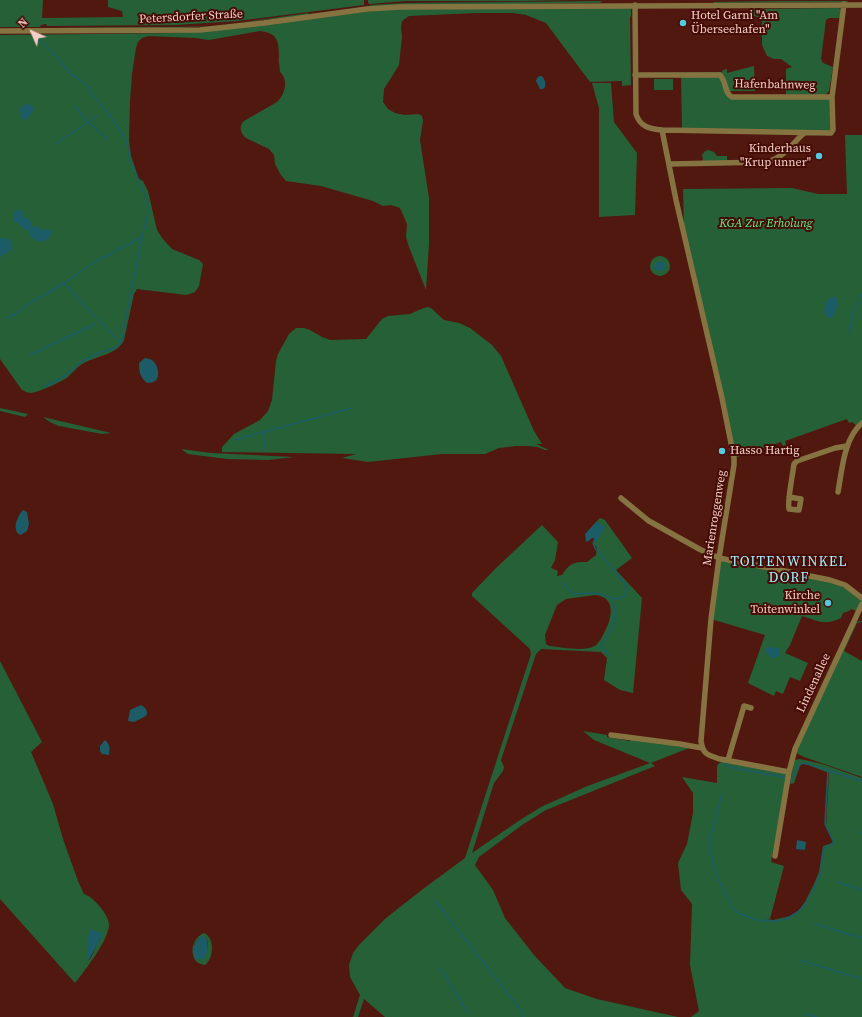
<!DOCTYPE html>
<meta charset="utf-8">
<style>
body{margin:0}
#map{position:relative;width:862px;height:1017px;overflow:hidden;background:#511810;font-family:"Source Serif 4",serif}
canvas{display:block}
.north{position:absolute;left:12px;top:12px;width:40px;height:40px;-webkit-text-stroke:3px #450c06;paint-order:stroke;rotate:315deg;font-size:11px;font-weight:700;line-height:16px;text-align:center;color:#f4cec7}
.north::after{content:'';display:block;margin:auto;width:14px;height:18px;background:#f4cec7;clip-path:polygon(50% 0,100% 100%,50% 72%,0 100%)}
</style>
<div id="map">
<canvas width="862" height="1017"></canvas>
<div class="north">N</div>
</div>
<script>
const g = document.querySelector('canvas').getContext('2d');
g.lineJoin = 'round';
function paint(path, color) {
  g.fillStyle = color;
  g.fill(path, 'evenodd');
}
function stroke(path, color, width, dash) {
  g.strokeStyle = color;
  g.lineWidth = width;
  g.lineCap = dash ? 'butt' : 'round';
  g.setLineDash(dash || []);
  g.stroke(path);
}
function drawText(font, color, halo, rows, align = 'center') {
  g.font = font + ' "Source Serif 4",serif';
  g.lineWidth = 4;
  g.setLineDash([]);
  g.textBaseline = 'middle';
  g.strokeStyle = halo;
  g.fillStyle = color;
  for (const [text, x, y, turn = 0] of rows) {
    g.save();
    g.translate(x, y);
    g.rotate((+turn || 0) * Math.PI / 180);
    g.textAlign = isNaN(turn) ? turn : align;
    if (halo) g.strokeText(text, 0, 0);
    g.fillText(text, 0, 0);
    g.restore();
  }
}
const green = new Path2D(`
 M0,0H43L42,18L123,17L122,11L108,7V0H364V5L237,21L176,25L47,26L46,24L41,25L40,27H0Z
 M368,0H571L522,1H406L369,4L368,2Z
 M602,1L600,3L371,6L369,5L406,3Z
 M778,1H848V2L714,3L713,2Z
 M628,7L631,9V16L630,17L631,85L622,86V81L590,82L546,23L526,15L513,13H476L409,16L402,21L401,27L402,37L399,65L384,89L383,102L388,109L395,113L405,115L419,114L422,116L423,121L420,140L429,198V244L426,290L409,247L406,237L407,224L400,208L391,205L383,206L373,201L321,186L286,181L281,175L275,164L274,155L269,149L246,138C241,134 238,126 244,121L277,102C285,95 289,80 280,72C280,67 278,62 279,57C279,40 277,33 260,31L209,40L195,38L149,36L142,38L138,42L136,48L132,74L130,102L129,141L131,156L139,179L143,181L148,191L157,230L162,238L172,249L199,260L203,264L199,286L195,292L186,295L137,289L134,294L124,340C118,354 97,356 84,363C78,366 73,372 68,377C63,381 37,393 31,393C28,393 25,391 22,390L0,359V35L178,33L391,9Z
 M838,8L841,9L840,18H829L826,20L821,59L823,63L833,67L829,91L825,95H788L786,94V69L792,67L781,59H774L767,56L762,45V22L758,17L749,15L750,11L756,9Z
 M309,13L308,15L211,26L176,28H46L176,27L210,26L237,23Z
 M754,66L755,91H729V96L832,97V132L682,130L681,75L636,73L722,72L723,70L727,69V73Z
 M654,79H673V90H654Z
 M592,83H611L614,122L637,153L635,215L599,217V108Z
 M845,135H862V423L858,427L852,422L849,423L847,419L785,441L786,445L783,446L781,442L734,458L684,229L683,189L792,188L818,194H847Z
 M708,150L714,152L717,156H727V161L701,164L703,160L702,155L705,151Z
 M650 266a10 10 0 1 1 20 0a10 10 0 1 1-20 0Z
 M427,307L431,308L444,320L459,323L470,328L492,345L501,356L534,431L542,444H536L549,450H545L537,447L528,446H516L499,448L485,454H442L368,462L342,458L356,454L222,452V447L234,434L260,420L268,411L272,400L276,361L278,354L289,334L296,328H304L310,330L322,337L330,340L366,339L382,319L388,316L410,314L419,310Z
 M0,408L28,414L25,417L0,411Z
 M43,417L111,433L102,434L59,426L50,422Z
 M181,449L211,453L294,457L268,460L227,459L188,454Z
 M600,518L605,520L632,558L616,570L642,598L633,693L620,690L604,680L607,658L601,652L541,649L536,654L501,760L504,767L503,771L494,783L472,853L520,820L541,807L585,787L650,763L594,740L583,731L607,735V737L630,741L631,738L689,748L651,763L655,766L546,810L522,825L479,857L475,865L493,890L505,918L534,955L565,988L597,999L678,1017H385L364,999L358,1017H353L360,995L350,977L349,965L353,953L359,945L386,918L423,889L465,858L531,654L530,649L472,596V593L496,568L542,525L558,542L555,560L551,568L556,570L558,571L557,576L562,575C570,563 573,562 587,562L596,555L597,548L593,543C599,540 600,534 603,529L598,522H596ZM595,595C617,597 612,619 604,633C602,637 599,643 595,646C584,652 561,647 549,646L546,644L545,635L557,605L566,599Z
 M719,558L830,580L862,598V604L859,612L851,609L849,611L843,613L841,618C824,626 818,621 802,616L790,645L785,653L808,663L800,681L790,677L783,694L776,691L774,696L748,683L765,635L711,619Z
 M862,621V622L857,623L844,651L862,661V777L804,757L798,754L796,752L855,622Z
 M0,661L42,742L31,752L53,804L63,839L78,881L84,894C92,897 96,902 101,908C105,913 108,918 109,924C110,938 84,972 75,983L0,899ZM87,939H100L97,944L91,958L89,960L87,958Z
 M800,759L822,764L862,778V1017H691L699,1011L690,965L692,904L681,890L678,863L687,844L693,813V793L682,777L717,783V766L719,763L724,761L788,773L771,862L784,866L770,919H766L773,920L790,916L799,910L805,902L814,884L819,872L823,846L832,843L833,841L826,827L829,773L808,765L802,764L800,766L794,783L791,784L790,783L794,760Z
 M204,933C215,938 214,958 205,965C202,964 198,964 196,961C194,959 194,958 193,955C191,946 195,937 204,933ZM199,938H206L208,943V950L194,945L197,940Z`);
const water = new Path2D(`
 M539,76H542C545,80 546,83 545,87L543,89H540L536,81L537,78Z
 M27,104L31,105L34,109C31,114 29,119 23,120L21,118L20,109L23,106Z
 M19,209L22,211L24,218L27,217L32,223V227L36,226L43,230C47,229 49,229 53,232L48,239L40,242L32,238L29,235V230C24,230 20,229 20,223L15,222L13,220L14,212Z
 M0,238L7,239L11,241L12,245L11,250L0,257Z
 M660,261L666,264C665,273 660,272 654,268C654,264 656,262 660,261Z
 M832,297H835L837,299C838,306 837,313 831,318L826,316C823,309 824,301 832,297Z
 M145,358C149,359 152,359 154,362C157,365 157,368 158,371C159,380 155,383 147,383C140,377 139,372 139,363Z
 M23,510L27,512L29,524L27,531L21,535C18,534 17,533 16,530C14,524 19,514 23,510Z
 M596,522H598L605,527C601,532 600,540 593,543L594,538H592L587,542L586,541L585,534Z
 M769,647L779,648L780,652L779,656L774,658L770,657L765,651L766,648Z
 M141,705C146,708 147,709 147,715L144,717L134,722L128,721L130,710Z
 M105,740C110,745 110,748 109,755L102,754L100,751V746Z
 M797,840L806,842L805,850L796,849Z
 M91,929L101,933L102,935L89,960L87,958V939Z
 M202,936L206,938C209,946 209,953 203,959L197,960C191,953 193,941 202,936Z`);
const stream = new Path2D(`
 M40,40L57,57L71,75L76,77L87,86L92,95L109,114L127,142L129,158L147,200L148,213L142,237L93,263L64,283
 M75,106L84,118L107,139
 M57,143L98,115
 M7,318L20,311L25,306L64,283L84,305L120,342
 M849,334L854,309L862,293
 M30,355L95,324
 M43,387L65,376L82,361L98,353L115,348L121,343L142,237
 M234,440L352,408
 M264,451V431
 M593,543L595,548L627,586C626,597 624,598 613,599C615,610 617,621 610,631C608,636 604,640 601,645L604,650L611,656
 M563,583L573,594C588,593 600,591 613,599
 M725,764L730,767L783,777
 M791,779H793C796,772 796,763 805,763L862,781
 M722,794L710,839V849L713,862L718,879L733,908L738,913L757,920L778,921L786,919L798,912L806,903L818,880L821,872L823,852L824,849L834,843L825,824L828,770
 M859,832L862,833
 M837,882L862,890
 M435,901L523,1013L522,1017
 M815,924L862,938
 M799,960L862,979
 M440,968L468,1013
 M806,1014L816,1017`);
const minor = new Path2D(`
 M635,5L636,114C640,127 650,129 662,130L676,200L722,398L734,458V465L719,558L711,619L701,741C703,755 708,755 720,759L789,772
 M0,31L200,30L264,23L367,9L399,7L862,5
 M635,75H720C727,82 724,93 732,97H832
 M662,130L831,133L833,130L832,97L844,4
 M669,164L768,162C784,157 792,144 804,133
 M838,492C842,470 844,438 862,423
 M789,497L801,499L799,510H798L789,509C787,502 793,473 794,464L797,461L835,448L847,446
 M621,498L649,521L701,550L719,558L830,580L845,585L862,598
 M611,735L680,744L702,748
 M728,760L744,706L751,708
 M775,856L789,772L795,749L862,604`);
const markers = [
 [683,23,4,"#54cade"],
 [819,156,4,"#54cade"],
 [722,451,4,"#54cade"],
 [828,603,4,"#54cade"]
];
const poiNames = [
 ["Hotel Garni \"Am",691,16],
 ["Überseehafen\"",691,30],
 ["Kinderhaus",811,149,"right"],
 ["\"Krup unner\"",811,163,"right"],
 ["Hasso Hartig",730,451],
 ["Kirche",820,596,"right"],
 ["Toitenwinkel",820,610,"right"]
];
const streetNames = [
 ["Petersdorfer Straße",191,17,-3],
 ["Hafenbahnweg",775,85,1],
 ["Marienroggenweg",715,518,-81],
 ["Lindenallee",814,683,-65]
];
const parkNames = [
 ["KGA Zur Erholung",766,224]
];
const quarterNames = [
 ["TOITENWINKEL",789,562],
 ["DORF",789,578]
];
paint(green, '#256037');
paint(water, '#1c5c66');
stroke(stream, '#1c5c66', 1.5);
stroke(minor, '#857441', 5.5);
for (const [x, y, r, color] of markers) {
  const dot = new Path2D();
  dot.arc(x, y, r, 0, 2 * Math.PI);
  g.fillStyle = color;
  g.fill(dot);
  stroke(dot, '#450c06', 1.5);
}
drawText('12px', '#f4cec7', '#450c06', poiNames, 'left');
drawText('12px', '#f4cec7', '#450c06', streetNames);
drawText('italic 12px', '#5ef58e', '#450c06', parkNames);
g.letterSpacing = '1px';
drawText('14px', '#a0f0ff', '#450c06', quarterNames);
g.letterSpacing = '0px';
</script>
